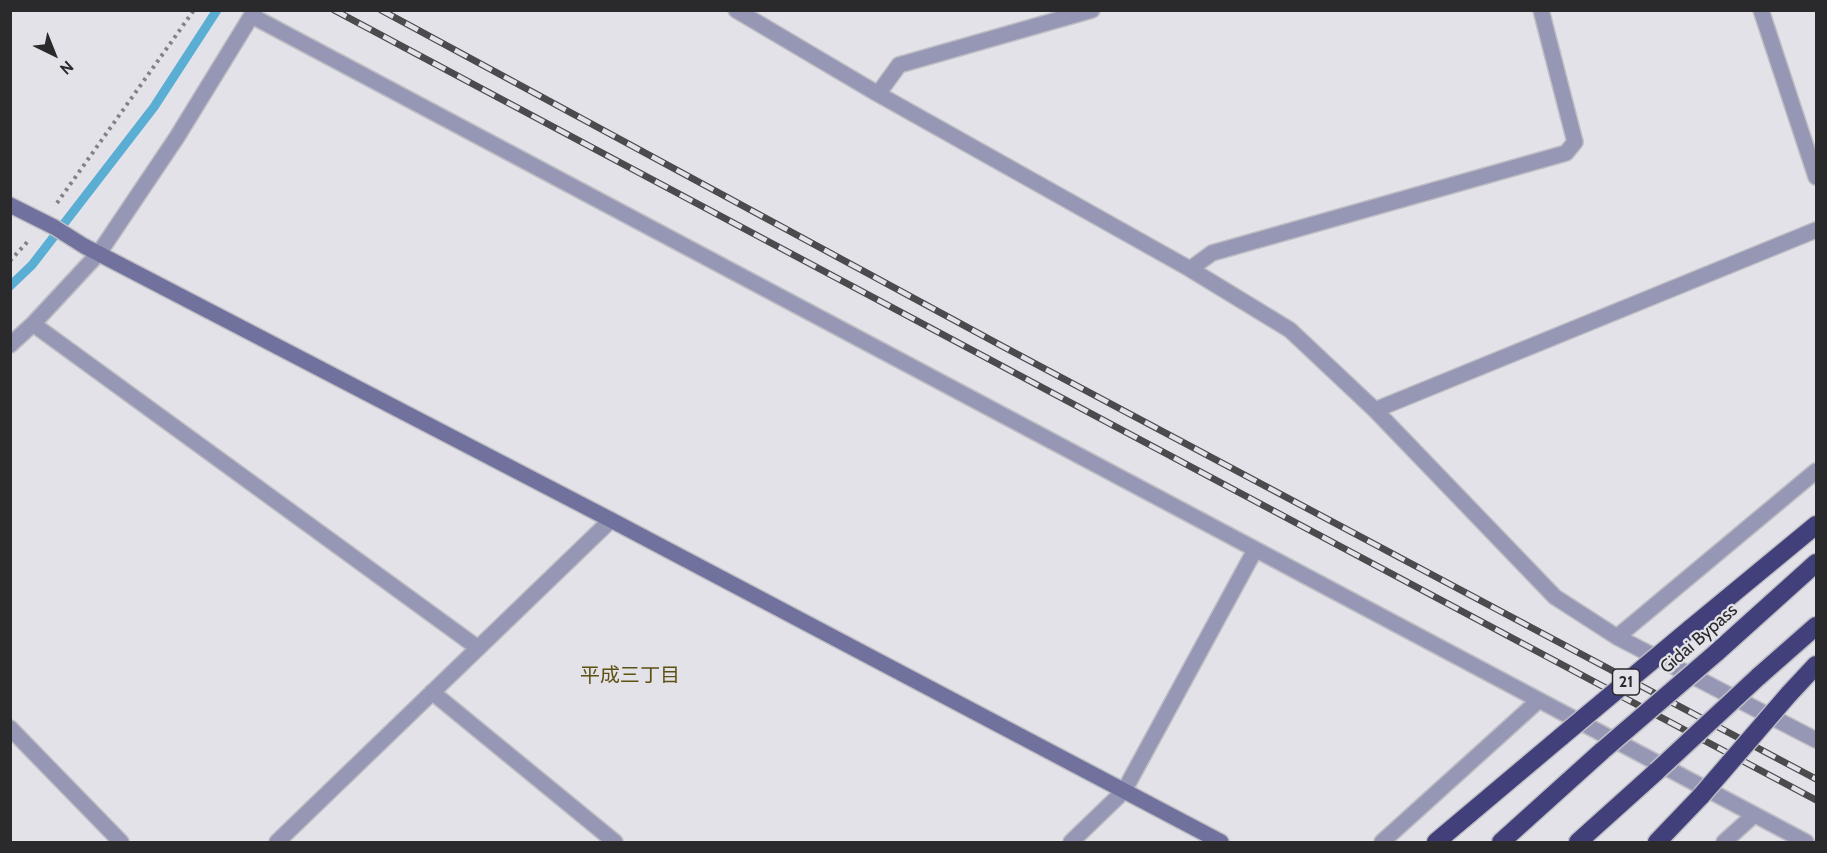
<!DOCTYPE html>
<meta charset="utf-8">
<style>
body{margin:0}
#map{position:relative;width:1827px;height:853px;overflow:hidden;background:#e3e2e9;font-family:Cabin,sans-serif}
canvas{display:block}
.frame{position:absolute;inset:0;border:12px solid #2a2a2c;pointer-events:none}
.north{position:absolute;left:24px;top:24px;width:60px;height:60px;-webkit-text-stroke:4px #e3e2e9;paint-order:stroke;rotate:137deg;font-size:16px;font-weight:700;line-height:24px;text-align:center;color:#2a2a2c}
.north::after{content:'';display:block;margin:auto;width:21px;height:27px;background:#2a2a2c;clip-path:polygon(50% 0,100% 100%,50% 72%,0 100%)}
</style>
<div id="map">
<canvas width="1827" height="853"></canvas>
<div class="frame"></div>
<div class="north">N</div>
</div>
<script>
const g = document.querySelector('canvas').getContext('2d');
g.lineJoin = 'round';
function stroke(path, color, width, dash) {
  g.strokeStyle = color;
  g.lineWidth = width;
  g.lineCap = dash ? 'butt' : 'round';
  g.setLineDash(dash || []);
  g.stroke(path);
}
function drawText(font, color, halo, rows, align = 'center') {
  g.font = font + ' Cabin,"Noto Sans JP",sans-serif';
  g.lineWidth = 4.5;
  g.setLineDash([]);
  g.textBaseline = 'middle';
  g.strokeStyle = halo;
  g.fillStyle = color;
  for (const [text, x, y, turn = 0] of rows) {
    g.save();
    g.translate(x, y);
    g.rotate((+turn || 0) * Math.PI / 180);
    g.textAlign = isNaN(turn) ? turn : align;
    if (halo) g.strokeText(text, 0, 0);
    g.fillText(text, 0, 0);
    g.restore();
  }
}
const stream = new Path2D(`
 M10,286L32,265L154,107L217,10`);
const path = new Path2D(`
 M57,203L194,10
 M10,261L29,240`);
const street = new Path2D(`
 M736,10L878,94L1190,269L1290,330L1375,410L1555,597L1617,637L1816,740
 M1761,10L1816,177
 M252,16L1806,842
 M878,94L899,65L1092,10
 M1190,269L1212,253L1566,153L1575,142L1541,10
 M33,324L478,648
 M10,345L33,324L99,253L177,137L255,10
 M1375,410L1816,230
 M1617,637L1816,471
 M432,692L615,842
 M10,728L121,842
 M277,842L611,520
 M1071,842L1124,791L1255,550
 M1382,842L1538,701
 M1724,842L1754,815`);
const secondary = new Path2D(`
 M10,205L54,227L84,246L611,520L1221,842`);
const highway = new Path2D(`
 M1690,629L1816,525
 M1716,653L1816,563
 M1758,677L1816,626
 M1789,694L1816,665
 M1436,842L1562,736
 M1501,842L1602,751
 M1578,842L1657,771
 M1657,842L1701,796`);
const rail = new Path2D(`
 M334,10L1816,800
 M381,10L1002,346L1816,779`);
const highwayBridge = new Path2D(`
 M1562,736L1690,629
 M1602,751L1716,653
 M1657,771L1758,677
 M1701,796L1789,694`);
const shields = [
 [1626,682,27]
];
const shieldNames = [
 ["21",1626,682]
];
const streetNames = [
 ["Gidai Bypass",1699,639,-41]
];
const neighbourhoodNames = [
 ["平成三丁目",630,676]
];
stroke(stream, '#5baed3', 9);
stroke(street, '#bebdc3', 18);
stroke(secondary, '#bebdc3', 18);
stroke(highway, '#bebdc3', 21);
stroke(path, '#828186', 4, [3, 4.5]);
stroke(street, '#9597b5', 15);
stroke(secondary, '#70729d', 15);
stroke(highway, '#41407b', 18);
stroke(rail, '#4b4b4e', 7);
stroke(rail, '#e3e2e9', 4.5, [14]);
stroke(highwayBridge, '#bebdc3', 21, []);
stroke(highwayBridge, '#41407b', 18);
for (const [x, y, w] of shields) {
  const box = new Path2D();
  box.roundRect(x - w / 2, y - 13, w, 26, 4.5);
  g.fillStyle = '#e3e2e9';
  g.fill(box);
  stroke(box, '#2a2a2c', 1.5);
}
drawText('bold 16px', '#2a2a2c', null, shieldNames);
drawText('18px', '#2a2a2c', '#e3e2e9', streetNames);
drawText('20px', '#5d5113', '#e3e2e9', neighbourhoodNames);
</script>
